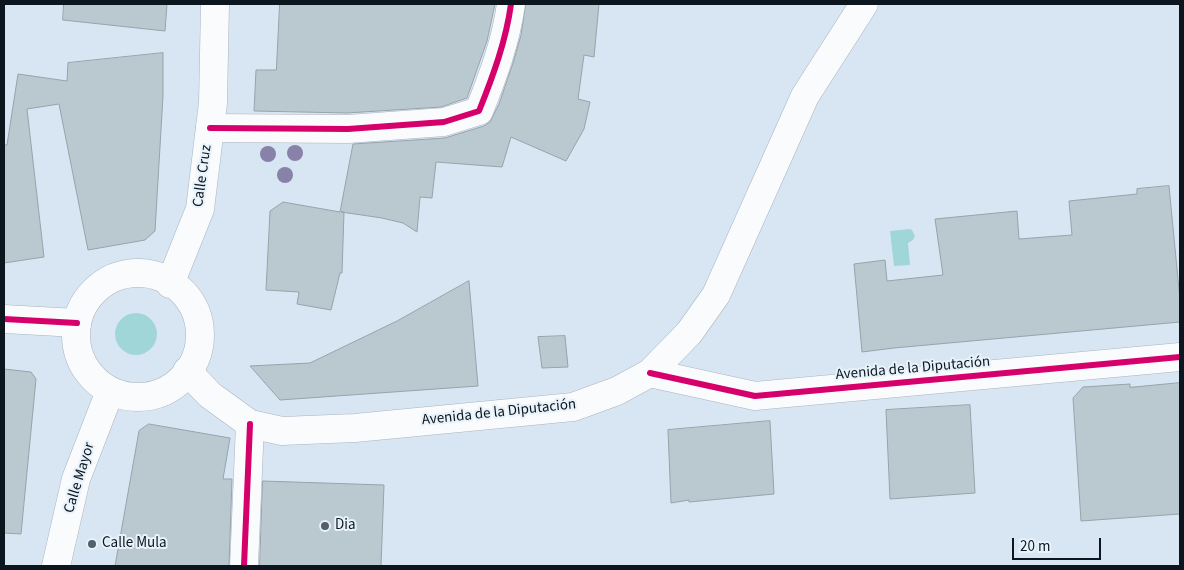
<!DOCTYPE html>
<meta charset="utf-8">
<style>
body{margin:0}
#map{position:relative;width:1184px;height:570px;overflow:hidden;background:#d8e6f4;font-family:"Source Sans 3",sans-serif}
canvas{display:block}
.frame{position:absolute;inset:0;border:5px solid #0d161e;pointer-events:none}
.scale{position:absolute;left:1012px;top:538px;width:89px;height:22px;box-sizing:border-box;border:2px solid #0d161e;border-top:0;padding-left:6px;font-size:15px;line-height:18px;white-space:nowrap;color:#0d161e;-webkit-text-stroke:4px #e7f2fb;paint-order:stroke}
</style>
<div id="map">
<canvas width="1184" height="570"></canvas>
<div class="frame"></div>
<div class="scale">20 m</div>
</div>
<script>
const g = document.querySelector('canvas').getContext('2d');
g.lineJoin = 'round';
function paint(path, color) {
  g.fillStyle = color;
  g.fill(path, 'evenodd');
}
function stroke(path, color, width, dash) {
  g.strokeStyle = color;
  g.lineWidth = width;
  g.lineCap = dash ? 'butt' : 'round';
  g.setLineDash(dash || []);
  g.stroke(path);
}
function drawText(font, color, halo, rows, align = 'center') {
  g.font = font + ' "Source Sans 3",sans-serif';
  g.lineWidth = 4;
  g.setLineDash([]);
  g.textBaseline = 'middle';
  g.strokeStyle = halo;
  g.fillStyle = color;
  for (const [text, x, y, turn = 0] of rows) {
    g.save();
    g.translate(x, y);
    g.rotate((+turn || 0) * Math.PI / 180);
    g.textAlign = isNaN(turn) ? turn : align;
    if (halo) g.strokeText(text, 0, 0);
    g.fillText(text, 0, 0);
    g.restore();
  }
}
const water = new Path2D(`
 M910,229L912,230L915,236L913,240L908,243L910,265L894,266L890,231Z
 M115 334a21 21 0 1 1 42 0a21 21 0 1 1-42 0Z`);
const building = new Path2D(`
 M64,4H167L165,31L63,20Z
 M280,4H495L487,41L467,98L441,107L347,113L254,111L256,70H276Z
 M526,4H599L594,57L584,55L578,99L590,102L584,129L566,161L511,137L502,167L436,162L432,198L420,197L417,232L403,223L382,218L341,212H344L342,273H340L331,310L297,304L299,292L266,290L270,211L283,202L340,212L353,144L445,138L484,126L490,122L499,104L513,63L521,35Z
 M163,53V96L155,231L145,240L88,250L59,104L27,109L44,257L4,263V145H7L18,74L67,81L68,63Z
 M1169,186L1180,300V322L894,348L862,352L854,264L885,260L887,281L943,275L935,219L1017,211L1019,239L1072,235L1069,201L1137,194V189Z
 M469,281L478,386L280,400L250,366L310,363L397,321Z
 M565,336L568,367L542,368L538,337Z
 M4,369L31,372L36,379L21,534L4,533Z
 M1180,383V514L1081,521L1073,398L1083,387L1130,384V387Z
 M970,405L975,493L890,499L886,410Z
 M770,421L774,494L689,502V500L671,503L668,430Z
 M149,424L230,438L223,479H232L229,566H115L139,431Z
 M263,481L384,485L381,566H260Z`);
const minor = new Path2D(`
 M210,128L348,129L444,122L479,111C493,76 506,41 511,4
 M4,319L77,323
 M650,373L755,396L1180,357
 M244,566L250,424`);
const secondary = new Path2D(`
 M187,371L210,395L250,424L282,431L355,428L573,407L617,391L650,373L689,333L716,295L805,96L864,4`);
const primary = new Path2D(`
 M76 335a62 62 0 1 1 124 0a62 62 0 1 1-124 0Z
 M170,284L200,209L213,103L215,4
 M56,566L76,479L110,391`);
const cycleway = new Path2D(`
 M210,128L348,129L444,122L479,111C493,76 506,41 511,4
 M4,319L77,323
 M650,373L755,396L1180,357
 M244,566L250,424`);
const trees = [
 [295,153],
 [268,154],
 [285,175]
];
const markers = [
 [325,526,5,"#545f69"],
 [92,544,5,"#545f69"]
];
const streetNames = [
 ["Calle Cruz",203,176,-82],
 ["Avenida de la Diputación",913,369,-5],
 ["Avenida de la Diputación",499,413,-6],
 ["Calle Mayor",80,478,-73]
];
const poiNames = [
 ["Dia",335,526],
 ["Calle Mula",102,544]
];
paint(water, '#a1d6d9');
paint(building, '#bac8d0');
stroke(building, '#97a3ab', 1);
stroke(minor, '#a9b3be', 29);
stroke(secondary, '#a9b3be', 29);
stroke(primary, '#a9b3be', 29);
stroke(minor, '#f9fbfd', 28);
stroke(secondary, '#f9fbfd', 28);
stroke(primary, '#f9fbfd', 28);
stroke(cycleway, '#d6006c', 6);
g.fillStyle = '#8882a9';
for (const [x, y] of trees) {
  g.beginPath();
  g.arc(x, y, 8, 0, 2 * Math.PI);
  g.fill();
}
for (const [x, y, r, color] of markers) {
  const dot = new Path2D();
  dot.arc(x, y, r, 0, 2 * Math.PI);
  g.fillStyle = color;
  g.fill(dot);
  stroke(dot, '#e7f2fb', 2);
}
drawText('15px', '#0d161e', '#e7f2fb', streetNames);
drawText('15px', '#0d161e', '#e7f2fb', poiNames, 'left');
</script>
